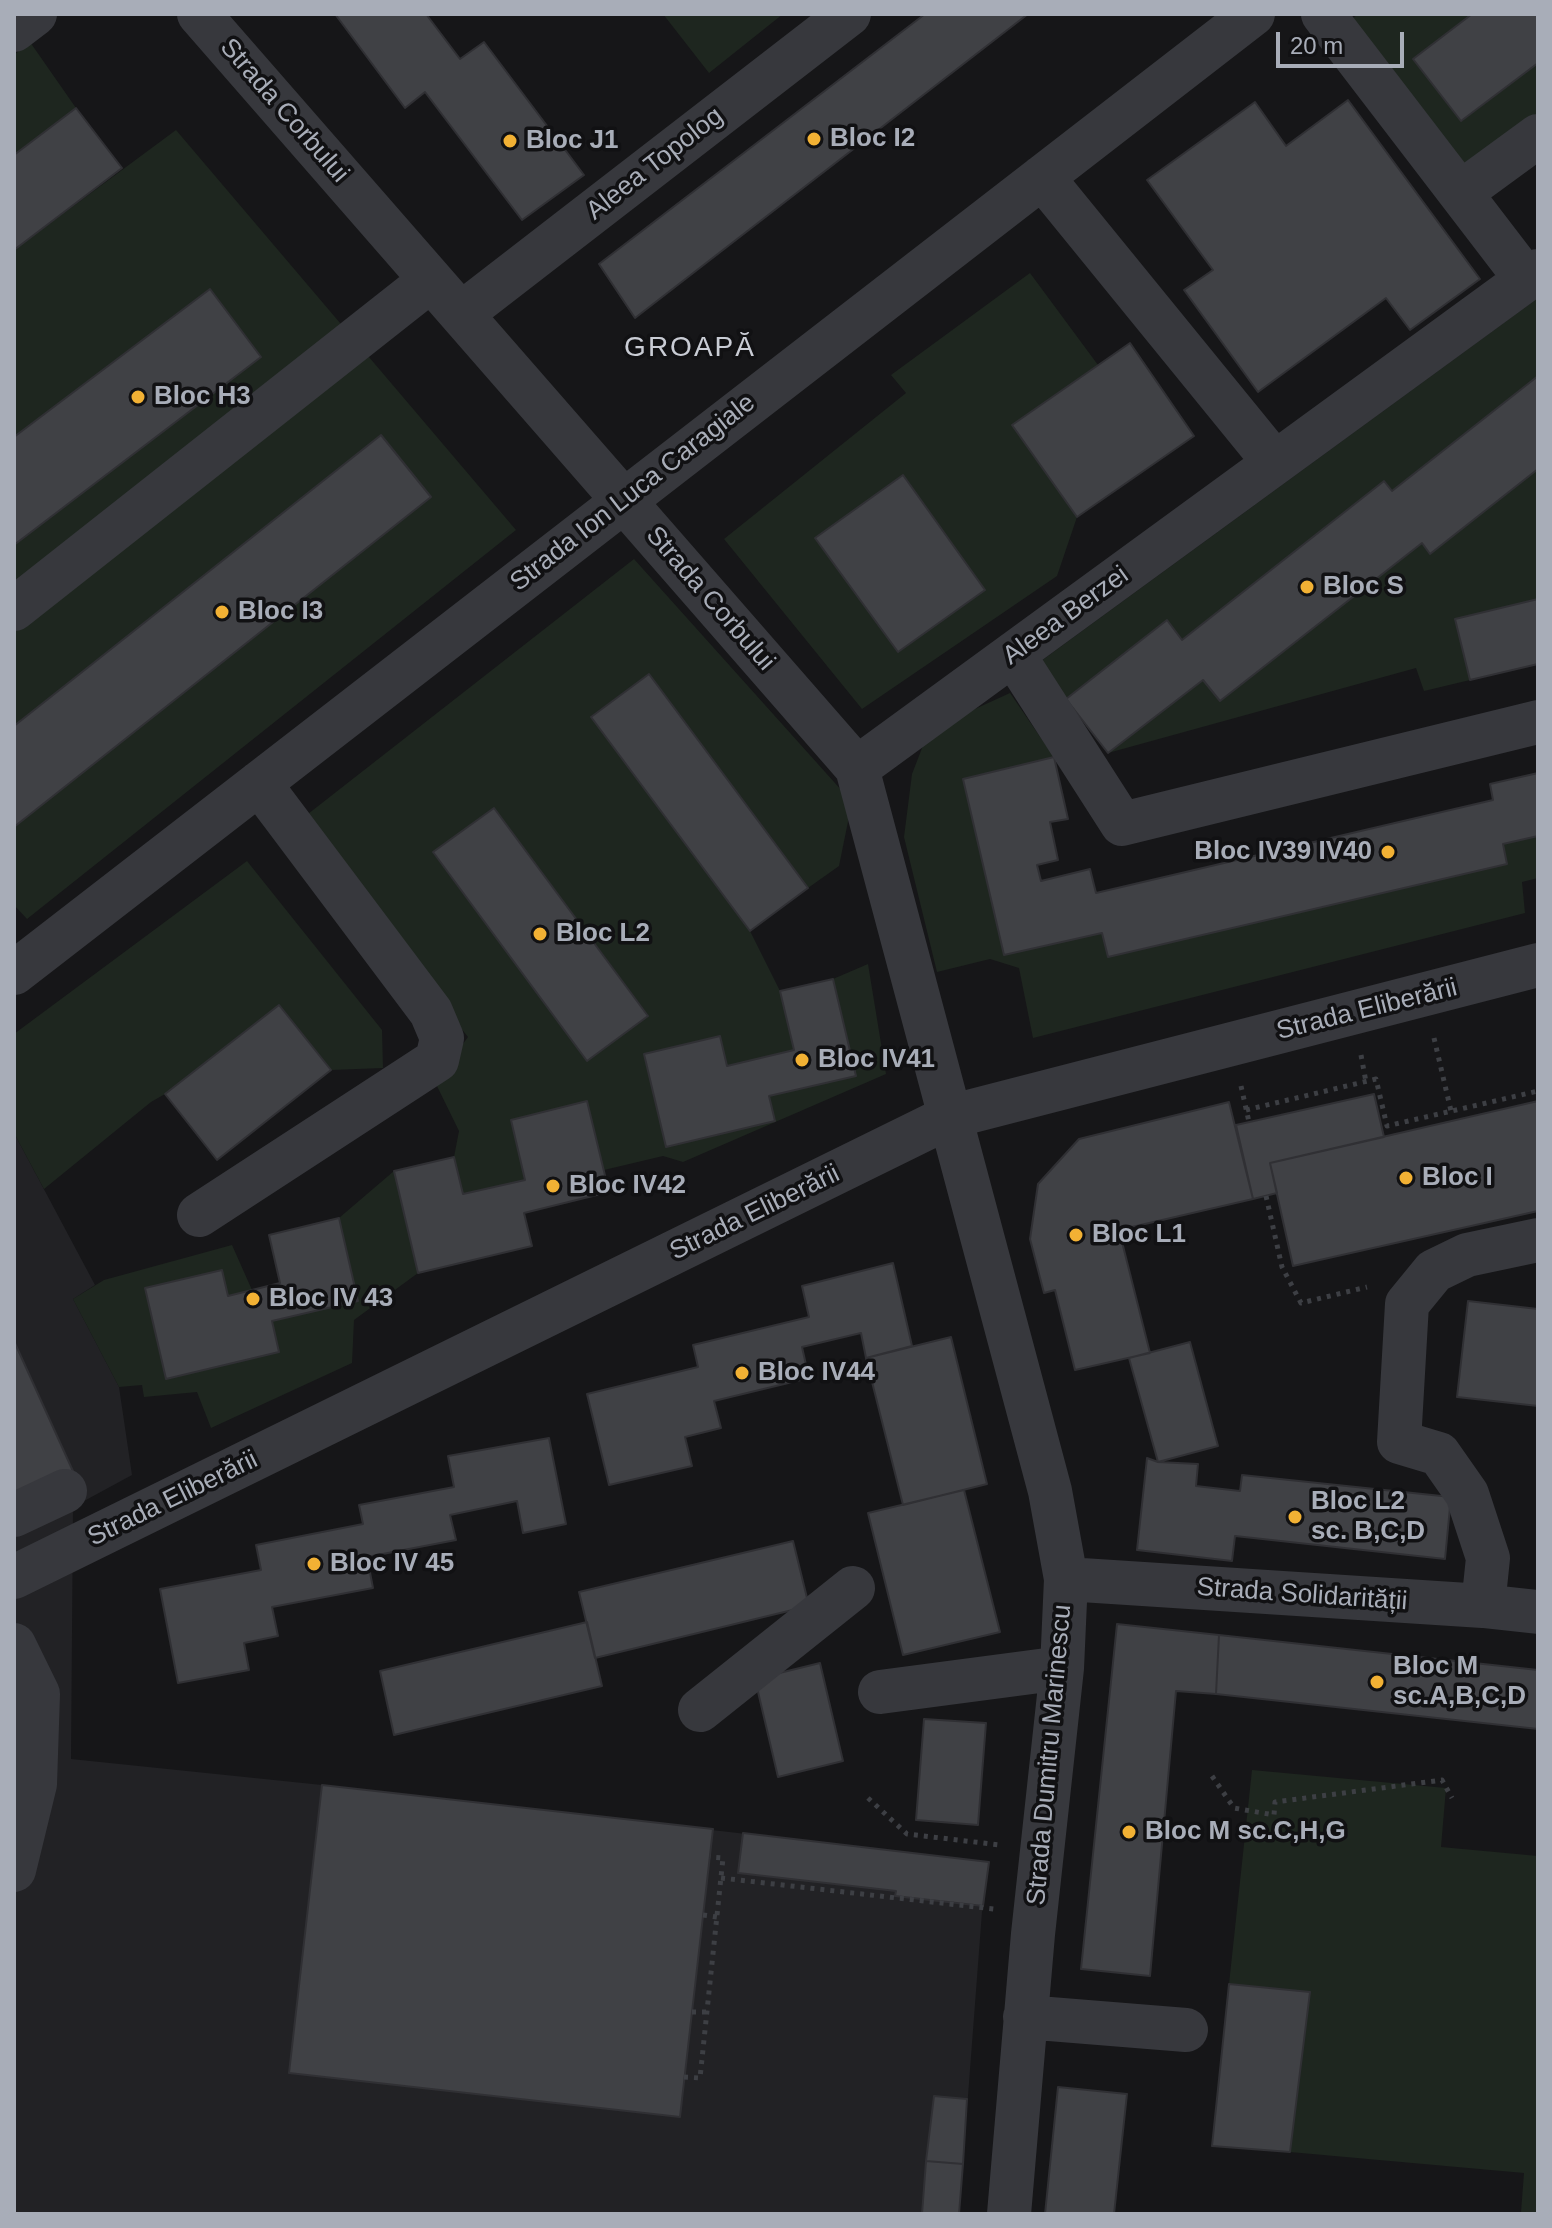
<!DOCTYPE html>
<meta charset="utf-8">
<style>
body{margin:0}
#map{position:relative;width:1552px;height:2228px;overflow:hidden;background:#161618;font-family:Helvetica,sans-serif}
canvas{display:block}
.frame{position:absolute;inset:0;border:16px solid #a8adb8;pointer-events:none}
.scale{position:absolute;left:1276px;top:32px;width:128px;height:36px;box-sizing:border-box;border:4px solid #a8adb8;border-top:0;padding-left:10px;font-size:24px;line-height:28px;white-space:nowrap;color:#a8adb8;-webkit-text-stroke:6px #111113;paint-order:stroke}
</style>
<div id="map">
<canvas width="1552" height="2228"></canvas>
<div class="frame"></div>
<div class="scale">20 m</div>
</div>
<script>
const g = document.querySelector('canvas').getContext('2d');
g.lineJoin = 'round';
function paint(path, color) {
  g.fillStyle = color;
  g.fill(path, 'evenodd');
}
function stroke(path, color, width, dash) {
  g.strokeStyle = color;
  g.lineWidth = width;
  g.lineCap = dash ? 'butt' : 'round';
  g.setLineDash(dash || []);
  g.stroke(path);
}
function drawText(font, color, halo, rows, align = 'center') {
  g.font = font + ' Helvetica,sans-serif';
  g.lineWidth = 7;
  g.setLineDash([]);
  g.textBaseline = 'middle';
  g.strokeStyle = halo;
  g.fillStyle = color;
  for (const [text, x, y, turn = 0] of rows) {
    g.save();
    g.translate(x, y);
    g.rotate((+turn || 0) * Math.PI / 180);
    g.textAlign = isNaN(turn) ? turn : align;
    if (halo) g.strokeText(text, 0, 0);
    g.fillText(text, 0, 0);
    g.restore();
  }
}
const built = new Path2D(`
 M14,1133L95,1285L73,1299L119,1387L132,1475L73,1507L71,1759L322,1785L989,1862L982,1912L959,2214H14Z`);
const green = new Path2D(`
 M663,14H783L709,73Z
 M1358,14H1472L1414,59L1462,121L1538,63V115L1457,174L1347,23Z
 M30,42L76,108L14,155V55Z
 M176,130L516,530L27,919L14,905V827L430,498L381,436L14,726V545L261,357L210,290L14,437V250Z
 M1030,273L1098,365L1012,425L1077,517L1057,576L862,709L724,539L906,393L891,375ZM903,476L985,590L898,652Z
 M1538,298V376L1392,491L1384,481L1182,640L1066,699L1037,664Z
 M1538,469V599L1455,619L1470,680L1424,691L1416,668L1108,753L1203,680L1220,701L1422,543L1429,553Z
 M634,559L852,802L839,866L808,888L649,674L591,716L750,931L780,991L794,1050L727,1066L720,1036L644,1054L666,1147L775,1121L769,1096L855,1076L833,979L868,964L886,1074L683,1162L663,1156L604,1170L587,1101L512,1120L525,1180L463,1194L454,1157L459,1131L435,1082L468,1037L299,821ZM494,808L648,1015L587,1060L433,853Z
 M1010,693L1054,757L1004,955L1102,933L1507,864L1503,844L1538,836V878L1522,882L1525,913L1033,1038L1019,968L990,959L937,972L904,837L912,774L929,730Z
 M247,861L382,1030L383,1068L331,1070L279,1005L165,1094L151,1102L44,1189L14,1133V1034Z
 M394,1171L418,1273L354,1320L352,1363L211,1428L197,1392L144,1397L142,1385L119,1387L73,1299L104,1280L232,1245L252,1290L228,1296L222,1270L145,1288L272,1321L358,1301L339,1218Z
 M1252,1770L1446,1788L1441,1847L1538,1856V2214L1521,2212L1524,2173L1290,2152L1310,1992L1229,1984Z`);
const building = new Path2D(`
 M335,14H426L460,59L484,42L584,175L522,220L425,92L405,108Z
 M925,14H1028L635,318L599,264Z
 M1472,14H1538V63L1461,121L1413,59Z
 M1348,100L1480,279L1410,330L1386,298L1258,392L1184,290L1213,270L1147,180L1255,102L1286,146Z
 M76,108L122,168L14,250V155Z
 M210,289L261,357L14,545V437Z
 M1130,343L1194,436L1077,517L1012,425Z
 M1538,376V469L1430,554L1422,543L1220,701L1203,680L1108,753L1066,699L1167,620L1182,640L1384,481L1392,491Z
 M381,435L431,497L14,827V726Z
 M903,475L985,590L898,652L815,538Z
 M1538,599V664L1470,680L1455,619Z
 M649,674L808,888L750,931L591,717Z
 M1054,757L1068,819L1050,822L1058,860L1037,865L1041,881L1090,869L1096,893L1493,800L1490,784L1538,773V836L1503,844L1507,864L1108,957L1102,933L1004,955L963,779Z
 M494,808L648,1016L587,1061L433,852Z
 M833,979L856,1076L769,1096L775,1121L666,1147L644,1054L720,1036L727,1066L794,1050L780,991Z
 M279,1005L331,1070L217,1160L165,1094Z
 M1374,1094L1384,1137L1270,1163L1277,1193L1253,1199L1236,1125Z
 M587,1101L609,1192L524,1213L532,1246L418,1273L394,1171L454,1157L463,1194L525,1180L511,1120Z
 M1538,1101V1211L1293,1266L1270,1163Z
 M1229,1102L1253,1199L1119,1230L1150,1353L1075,1370L1055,1290L1044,1293L1030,1239L1038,1184L1079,1139Z
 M339,1218L358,1301L272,1321L279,1352L166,1379L145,1288L222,1270L228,1296L280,1283L269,1235Z
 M893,1263L912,1346L866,1358L861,1333L802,1347L809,1378L714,1401L721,1428L685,1437L692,1466L609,1485L587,1394L698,1367L693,1345L809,1317L802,1286Z
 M1468,1301L1538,1309V1406L1457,1397Z
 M951,1337L987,1484L903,1505L866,1358Z
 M14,1341L77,1480L14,1509Z
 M1190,1342L1218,1446L1158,1462L1129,1358Z
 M549,1438L566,1524L523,1533L517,1501L450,1515L456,1540L367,1557L373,1588L272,1607L278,1636L244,1643L249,1670L178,1683L160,1589L261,1570L256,1545L363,1524L359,1505L454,1487L448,1456Z
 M1147,1458L1158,1462L1198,1464L1196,1486L1240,1491L1242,1475L1451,1497L1445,1559L1235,1536L1232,1561L1137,1550Z
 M964,1490L1000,1632L903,1655L868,1513Z
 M793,1541L809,1606L595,1658L579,1592Z
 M587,1622L602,1686L394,1735L380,1671Z
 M1117,1624L1219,1635L1216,1694L1176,1691L1150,1976L1081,1969Z
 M1219,1635L1538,1670V1729L1216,1694Z
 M820,1663L843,1761L778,1777L755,1679Z
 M924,1719L986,1723L978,1825L916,1820Z
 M322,1785L713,1829L680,2117L289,2073Z
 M743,1833L989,1862L983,1906L895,1896L896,1891L738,1873Z
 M1229,1984L1310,1992L1290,2152L1212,2146Z
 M1058,2087L1127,2094L1114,2214H1045Z
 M934,2096L967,2099L963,2164L926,2161Z
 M926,2161L963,2164L959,2214H922Z`);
const path = new Path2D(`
 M1434,1038L1451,1111
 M1361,1055L1366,1082
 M1241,1086L1249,1122
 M1246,1110L1376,1079L1387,1126L1538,1091
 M1266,1196L1282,1267L1301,1303L1367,1287
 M1212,1776L1234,1808L1274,1815L1275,1802L1442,1780L1452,1798
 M868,1798L907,1834L1000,1845
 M721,1878L994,1909
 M703,1915L717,1917
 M692,2012H707
 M684,2077L700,2078L723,1858L710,1857`);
const minor = new Path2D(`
 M199,14L857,768L1050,1491L1066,1579L1062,1668L1033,1934L1009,2214
 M1323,14L1526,279
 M14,30L35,14
 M1042,177L1275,463
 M1460,193L1538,136
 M461,314L849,14
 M14,609L431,280
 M1013,654L1122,824L1538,722
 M857,768L1538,271
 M14,973L1253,14
 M199,1215L437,1060L442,1038L431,1012L259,783
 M14,1515L65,1491
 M14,1577L949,1117L1538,965
 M1066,1579L1483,1606L1538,1612
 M1483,1606L1488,1558L1467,1494L1439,1454L1399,1442L1407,1304L1434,1271L1467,1255L1538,1240
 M14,1645L38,1694L35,1784L14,1870
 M880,1692L1062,1668
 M700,1710L853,1588
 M1025,2017L1186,2030`);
const markers = [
 [814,139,8,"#f2b134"],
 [510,141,8,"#f2b134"],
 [138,397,8,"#f2b134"],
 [1307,587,8,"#f2b134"],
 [222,612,8,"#f2b134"],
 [1388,852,8,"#f2b134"],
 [540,934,8,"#f2b134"],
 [802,1060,8,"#f2b134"],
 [1406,1178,8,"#f2b134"],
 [553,1186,8,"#f2b134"],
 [1076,1235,8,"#f2b134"],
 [253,1299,8,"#f2b134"],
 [742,1373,8,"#f2b134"],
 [1295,1517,8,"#f2b134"],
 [314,1564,8,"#f2b134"],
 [1377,1682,8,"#f2b134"],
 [1129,1832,8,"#f2b134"]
];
const streetNames = [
 ["Strada Corbului",284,111,49],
 ["Aleea Topolog",655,164,-38],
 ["Strada Ion Luca Caragiale",633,493,-38],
 ["Strada Corbului",710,599,49],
 ["Aleea Berzei",1066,616,-36],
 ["Strada Eliberării",1367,1010,-14],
 ["Strada Eliberării",755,1213,-26],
 ["Strada Eliberării",173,1499,-26],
 ["Strada Solidarității",1302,1595,4],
 ["Strada Dumitru Marinescu",1050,1755,-85]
];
const poiNames = [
 ["Bloc I2",830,139],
 ["Bloc J1",526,141],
 ["Bloc H3",154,397],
 ["Bloc S",1323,587],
 ["Bloc I3",238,612],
 ["Bloc IV39 IV40",1372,852,"right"],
 ["Bloc L2",556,934],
 ["Bloc IV41",818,1060],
 ["Bloc I",1422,1178],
 ["Bloc IV42",569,1186],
 ["Bloc L1",1092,1235],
 ["Bloc IV 43",269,1299],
 ["Bloc IV44",758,1373],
 ["Bloc L2",1311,1502],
 ["sc. B,C,D",1311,1532],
 ["Bloc IV 45",330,1564],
 ["Bloc M",1393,1667],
 ["sc.A,B,C,D",1393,1697],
 ["Bloc M sc.C,H,G",1145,1832]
];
const neighbourhoodNames = [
 ["GROAPĂ",690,348]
];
paint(built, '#222225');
paint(green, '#1e261f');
paint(building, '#404145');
stroke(building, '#303034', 2);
stroke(path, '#3d3f44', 5, [4, 6]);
stroke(minor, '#37383d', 44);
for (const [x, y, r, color] of markers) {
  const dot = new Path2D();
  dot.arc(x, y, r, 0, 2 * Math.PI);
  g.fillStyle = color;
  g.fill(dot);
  stroke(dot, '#111113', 3);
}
drawText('26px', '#a8adb8', '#111113', streetNames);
drawText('bold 26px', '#a8adb8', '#111113', poiNames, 'left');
g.letterSpacing = '2px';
drawText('28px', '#c9ccd4', '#111113', neighbourhoodNames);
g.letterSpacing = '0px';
</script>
